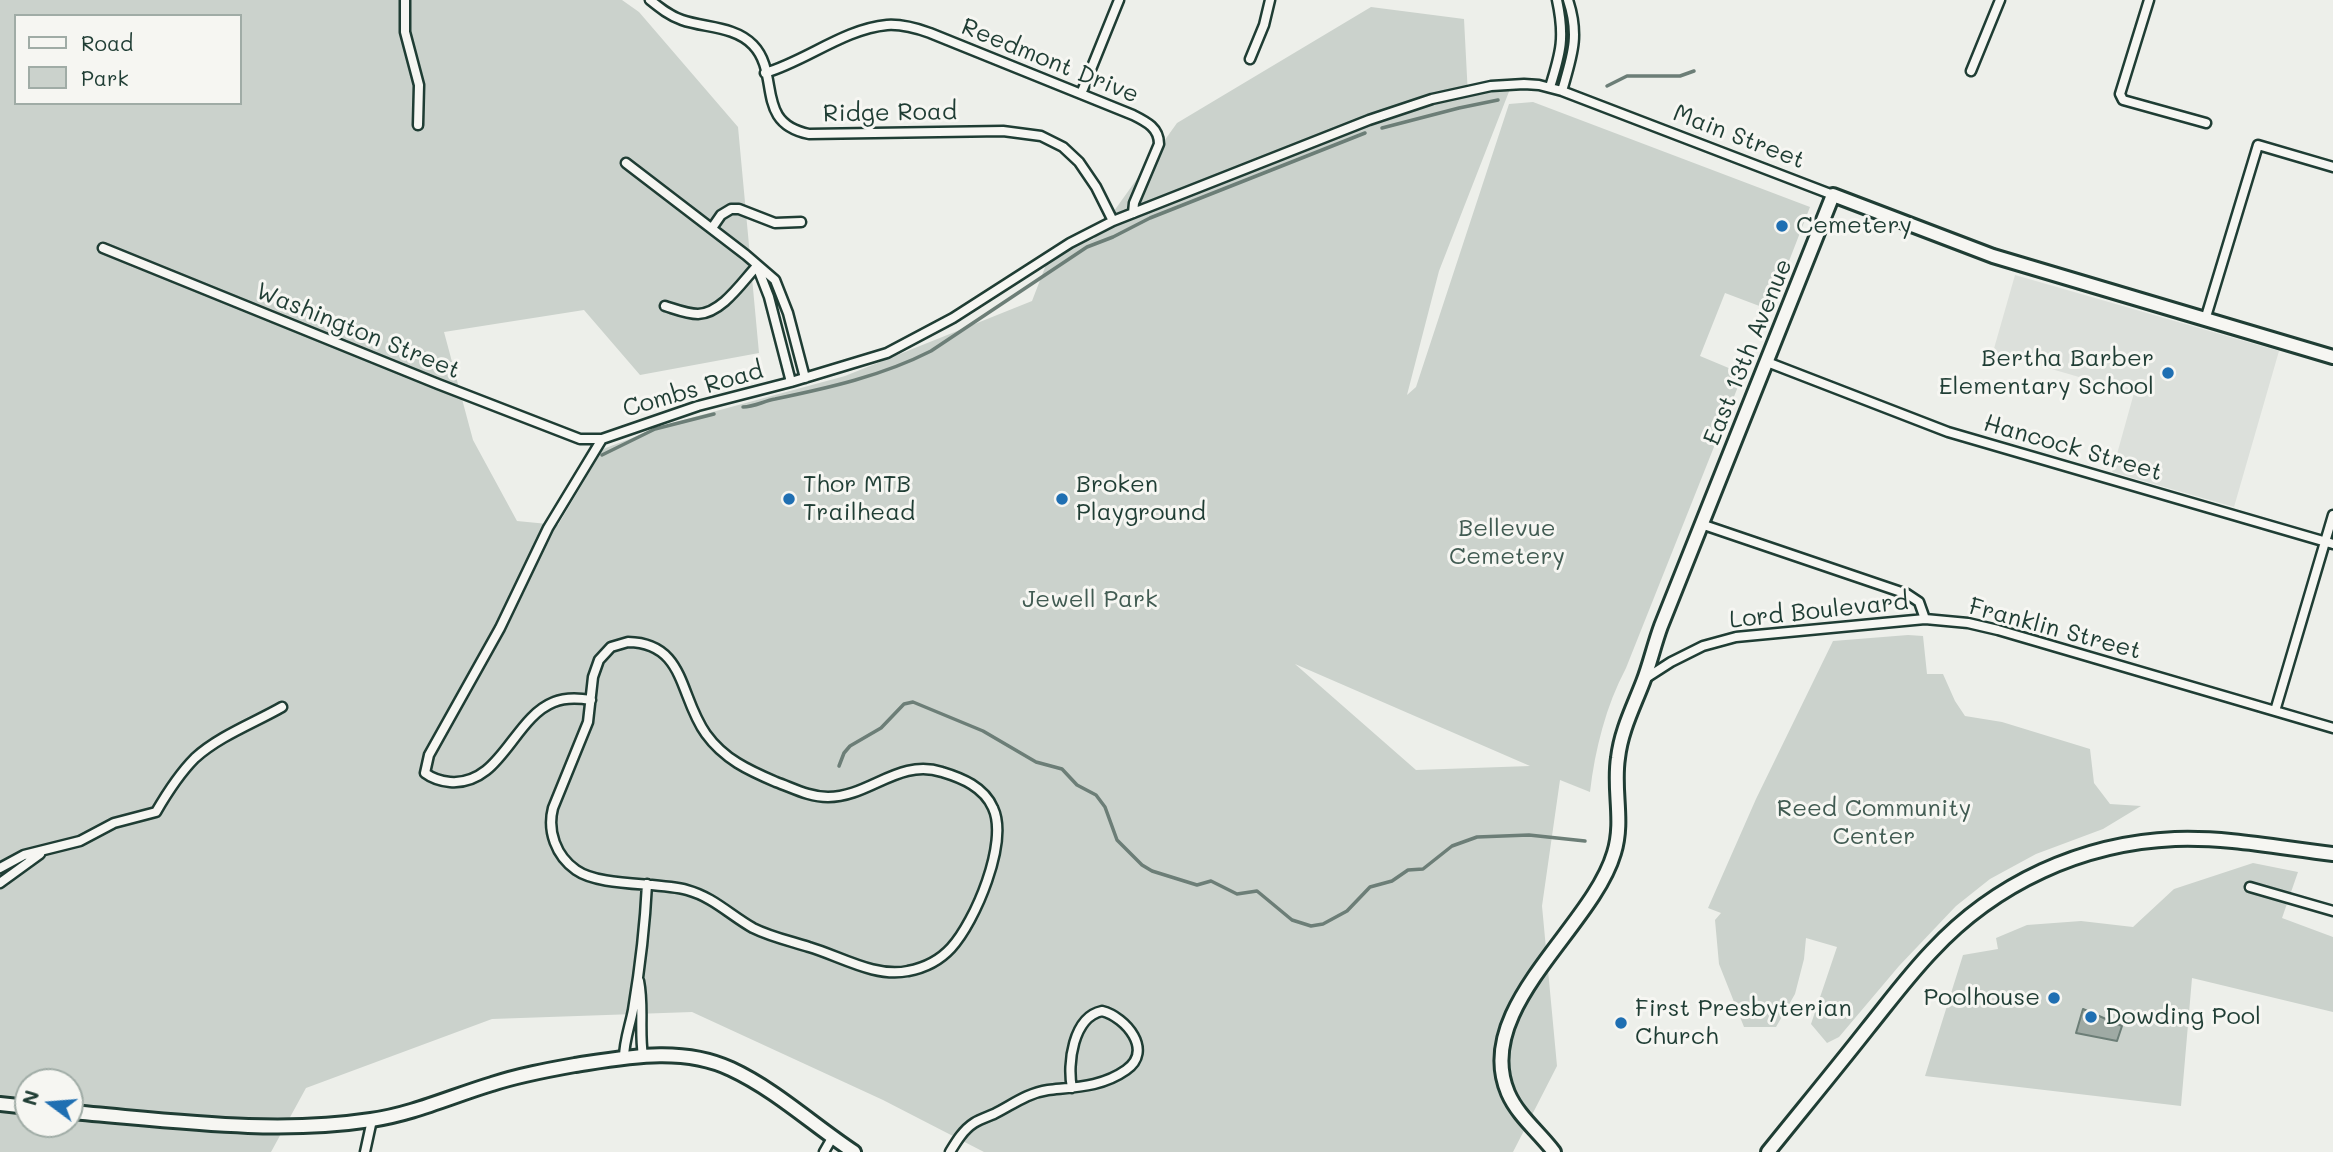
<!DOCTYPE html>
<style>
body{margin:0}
#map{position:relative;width:2333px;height:1152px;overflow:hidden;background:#edefea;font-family:Mali,sans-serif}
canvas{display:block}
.legend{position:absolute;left:14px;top:14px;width:228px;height:91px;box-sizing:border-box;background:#f6f6f2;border:2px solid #a0aca6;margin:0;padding:9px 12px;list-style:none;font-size:21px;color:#1f3d34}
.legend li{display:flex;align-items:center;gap:14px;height:35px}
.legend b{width:35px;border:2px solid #a0aca6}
.north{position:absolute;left:14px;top:1068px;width:70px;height:70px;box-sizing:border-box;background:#f6f6f2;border:2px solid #a0aca6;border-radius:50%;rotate:286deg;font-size:19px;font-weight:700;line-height:28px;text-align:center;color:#1f3d34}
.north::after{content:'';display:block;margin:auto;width:24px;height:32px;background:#1f6fb2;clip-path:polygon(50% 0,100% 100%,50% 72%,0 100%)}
</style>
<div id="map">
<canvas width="2333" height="1152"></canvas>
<ul class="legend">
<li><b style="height:9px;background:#f6f6f2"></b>Road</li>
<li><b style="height:19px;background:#cbd2cc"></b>Park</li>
</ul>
<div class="north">N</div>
</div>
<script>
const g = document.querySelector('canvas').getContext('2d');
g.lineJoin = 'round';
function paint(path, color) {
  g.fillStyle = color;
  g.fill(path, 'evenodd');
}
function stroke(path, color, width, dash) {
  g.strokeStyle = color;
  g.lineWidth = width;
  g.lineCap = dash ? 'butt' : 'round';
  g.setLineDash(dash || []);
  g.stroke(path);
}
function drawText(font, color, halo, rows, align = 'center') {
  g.font = font + ' Mali,sans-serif';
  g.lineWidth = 6;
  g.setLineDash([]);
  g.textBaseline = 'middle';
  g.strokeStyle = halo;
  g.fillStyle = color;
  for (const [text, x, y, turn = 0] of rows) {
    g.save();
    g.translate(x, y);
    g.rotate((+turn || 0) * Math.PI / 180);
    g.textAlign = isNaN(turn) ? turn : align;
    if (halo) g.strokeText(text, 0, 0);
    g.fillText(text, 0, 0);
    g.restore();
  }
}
const built = new Path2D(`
 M2015,275L2279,351L2234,507L2112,472L2134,393L1993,352Z`);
const green = new Path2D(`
 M0,0H622L639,12L738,127L759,353L640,375L584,310L444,332L473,440L517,521L558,525L603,449L672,423L845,376L1032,301L1049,257L1094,239L1177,123L1371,7L1464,19L1468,96L1510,89L1439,271L1407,395L1416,387L1509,104L1533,102L1810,207L1770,310L1725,293L1700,356L1743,374L1626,668C1606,706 1595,749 1590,792L1560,780L1542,906L1557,1066L1513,1152H984L883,1100L692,1012L492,1019L306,1088L271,1152H0ZM16,16H240V103H16ZM1295,664L1530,766L1416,770ZM28,1082H70V1124H28Z
 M1908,635L1923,636L1927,674H1943L1955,701L1965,716L2002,722L2090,749L2094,783L2110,804L2141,806L2103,829L2036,854L1990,879L1956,906L1899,966L1839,1037L1827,1043L1811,1024L1837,947L1806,938L1804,959L1795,994L1776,1027H1744L1719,964L1715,920L1721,913L1708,908L1756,799L1833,641Z
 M2253,863L2298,872L2282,918L2333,937V1012L2192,978L2181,1106L1925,1076L1963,955L1998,949L1996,938L2027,925L2081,921L2133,927L2174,889Z`);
const water = new Path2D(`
 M2083,1009L2122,1026L2117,1041L2076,1033Z`);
const stream = new Path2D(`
 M1607,86L1627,76H1680L1694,71
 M1382,128L1459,108L1498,100
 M743,407C754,407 764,401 775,399C828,388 882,376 931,351L1087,247L1113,237L1150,218L1365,133
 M602,455L655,429L714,414
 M839,766L844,753L850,746L881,728L904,704L913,702L983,731L1036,762L1062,769L1077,785L1096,795L1105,807L1117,840L1142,865L1152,871L1197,885L1211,881L1237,894L1257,891L1292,920L1311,926L1323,924L1347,911L1370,887L1392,881L1408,870L1423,869L1452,846L1477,837L1529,835L1585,841`);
const street = new Path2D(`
 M405,0V32L419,85L418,125
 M650,0C660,8 670,16 682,20C705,28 735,26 753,45C781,74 754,123 809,134L1003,131L1041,136L1063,147L1079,162L1096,187L1113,221
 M2149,0L2120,94L2123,100L2206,123
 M1250,59L1264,25L1270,0
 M1971,71L2000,0
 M765,73C806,61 844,29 887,25C902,24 916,28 930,33L1133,115C1147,122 1159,128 1159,144L1134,203L1133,213
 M1550,87C1561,52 1565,37 1557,0
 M1562,91C1572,56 1580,36 1568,0
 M1081,94L1119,0
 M626,163L746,255L775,280L788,313L805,378
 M712,228L721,215L731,209H739L775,223L801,222
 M103,248L438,384L580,439H602
 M757,266L769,297L791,382
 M665,306C675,309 687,314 698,314C722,313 742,282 757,266
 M2205,320L2258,145L2333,167
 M1767,362L1948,432L2333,544
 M1701,524L1907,594L1919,602L1925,619
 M628,642C686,643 679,697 706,734C724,759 748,770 776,782C793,788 809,797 828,797C869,797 899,758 942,772C962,778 984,787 993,808C1009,842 975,922 951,948C940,960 924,968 908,971C875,978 840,956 809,947C790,941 771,937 753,928C730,915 713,897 687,890C657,882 600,887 576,870C556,856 547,831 553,808L588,722L593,677L599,660L611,647Z
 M1643,680L1671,662L1703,646L1736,637L1925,619L1968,623L1998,630L2333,728
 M591,700C579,698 566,697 554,702C513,718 501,786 450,782C440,781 433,779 425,773L429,755L500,628L548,528L602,439L698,406L791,382L887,353L953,318L1070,243L1113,221L1369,120L1432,99L1491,86L1524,84L1539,85L1562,91L1833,195
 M2275,711L2333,515
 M0,868L24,855L80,841L114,823L156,812C167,793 179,774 195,758C219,736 254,723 282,707
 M0,883L40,854
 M2250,887L2333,911
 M639,981C644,1006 639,1030 643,1056
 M624,1058C624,1041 630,1026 633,1010C640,968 645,926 647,884
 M365,1152L372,1120
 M824,1152L832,1138
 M950,1152C956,1142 963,1130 974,1123C980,1119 987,1117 994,1114C1012,1105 1027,1093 1048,1090C1075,1087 1102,1087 1126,1070C1154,1051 1126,1017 1102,1011C1073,1017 1067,1064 1072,1088`);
const secondary = new Path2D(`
 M0,1104L28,1107
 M70,1112C169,1120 272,1135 371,1120C413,1114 452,1096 492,1084C519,1075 547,1070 575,1065C627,1057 682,1046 731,1069C776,1090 813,1125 854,1152
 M1554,1152C1539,1132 1518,1116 1508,1093C1472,1009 1592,928 1614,853C1624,821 1613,790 1618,758C1621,731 1633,708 1643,682C1650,664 1654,645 1661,626L1833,195L1993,256L2333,357
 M1768,1152C1801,1111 1835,1070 1868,1028C1889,1002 1909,975 1932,951C1995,883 2082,843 2175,839C2228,837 2281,848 2333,854`);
const markers = [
 [1782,226,7,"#1f6fb2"],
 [2168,373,7,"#1f6fb2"],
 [789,499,7,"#1f6fb2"],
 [1062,499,7,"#1f6fb2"],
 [2054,998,7,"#1f6fb2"],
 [2091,1017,7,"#1f6fb2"],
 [1621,1023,7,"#1f6fb2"]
];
const streetNames = [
 ["Reedmont Drive",1050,61,22],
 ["Ridge Road",890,113,-1],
 ["Main Street",1739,137,21],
 ["Washington Street",358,331,22],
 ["East 13th Avenue",1748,352,-68],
 ["Combs Road",693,390,-16],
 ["Hancock Street",2073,448,16],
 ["Lord Boulevard",1819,611,-6],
 ["Franklin Street",2055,629,15]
];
const poiNames = [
 ["Cemetery",1796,226],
 ["Bertha Barber",2154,359,"right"],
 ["Elementary School",2154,387,"right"],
 ["Thor MTB",803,485],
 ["Trailhead",803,513],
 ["Broken",1076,485],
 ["Playground",1076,513],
 ["Poolhouse",2040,998,"right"],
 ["First Presbyterian",1635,1009],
 ["Church",1635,1037],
 ["Dowding Pool",2105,1017]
];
const parkNames = [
 ["Bellevue",1507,529],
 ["Cemetery",1507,557],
 ["Jewell Park",1090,600],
 ["Reed Community",1874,809],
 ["Center",1874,837]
];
paint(built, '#dce0db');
paint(green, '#cbd2cc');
paint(water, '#9faaa4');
stroke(water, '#6c7e77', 2);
stroke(stream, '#6c7e77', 3.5);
stroke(street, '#1f3d34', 13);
stroke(secondary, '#1f3d34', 18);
stroke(street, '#f6f6f2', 8);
stroke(secondary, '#f6f6f2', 12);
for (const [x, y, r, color] of markers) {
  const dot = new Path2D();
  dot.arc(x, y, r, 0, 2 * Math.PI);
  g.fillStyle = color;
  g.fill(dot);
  stroke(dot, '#f6f6f2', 2.5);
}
drawText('24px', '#1f3d34', '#f6f6f2', streetNames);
drawText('24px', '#1f3d34', '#f6f6f2', poiNames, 'left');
drawText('24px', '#415b52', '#f6f6f2', parkNames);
</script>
